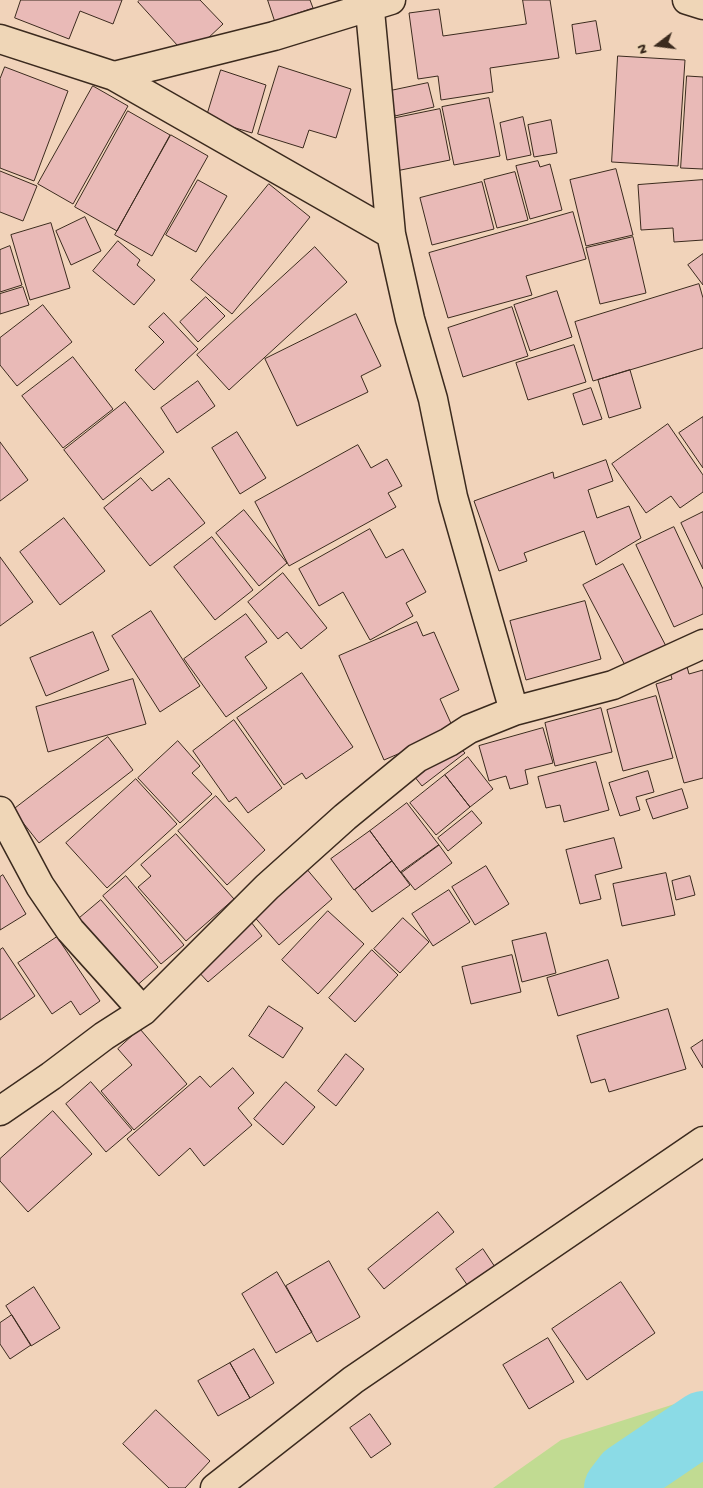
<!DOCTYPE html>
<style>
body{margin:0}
#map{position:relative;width:703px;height:1488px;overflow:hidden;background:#f1d3ba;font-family:"Gochi Hand",sans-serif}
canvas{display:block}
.north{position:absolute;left:633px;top:20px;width:50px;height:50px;-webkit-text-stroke:4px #efd6b7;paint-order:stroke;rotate:255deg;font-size:14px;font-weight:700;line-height:20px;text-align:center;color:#3b2a1e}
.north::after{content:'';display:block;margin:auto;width:18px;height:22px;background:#3b2a1e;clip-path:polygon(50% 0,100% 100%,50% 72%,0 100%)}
</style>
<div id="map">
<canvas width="703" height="1488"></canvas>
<div class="north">N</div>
</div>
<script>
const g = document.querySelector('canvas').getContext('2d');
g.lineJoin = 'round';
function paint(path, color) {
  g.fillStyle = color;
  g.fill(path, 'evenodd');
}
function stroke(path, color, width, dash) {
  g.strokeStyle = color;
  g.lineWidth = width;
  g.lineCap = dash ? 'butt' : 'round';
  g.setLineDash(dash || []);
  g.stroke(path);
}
const green = new Path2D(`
 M703,1395V1488H493L561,1440Z`);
const river = new Path2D(`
 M616,1488L626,1475L703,1423`);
const building = new Path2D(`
 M21,0H122L113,24L80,11L69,39L15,18Z
 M140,0H200L223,24L188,57L138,2Z
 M268,0H310L313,8L275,21Z
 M523,0H550L559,58L490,68L493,92L441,100L438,76L418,79L409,13L439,9L443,36L526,24Z
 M596,21L601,50L576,54L572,25Z
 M618,56L685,60L678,166L612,162Z
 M279,66L351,89L336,138L309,130L303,148L258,134Z
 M5,67L68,91L34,181L0,168V79Z
 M221,70L266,85L252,133L206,119Z
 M687,76L703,77V169L681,168Z
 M428,83L434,107L395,116L390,91Z
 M93,86L128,106L73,204L38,184Z
 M489,98L500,156L454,165L442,107Z
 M440,109L450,160L396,171L386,120Z
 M128,111L170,135L117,231L75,207Z
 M523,117L531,155L507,160L500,123Z
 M551,120L557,153L534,157L528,125Z
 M171,135L208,156L152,256L115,235Z
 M538,161L540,167L550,164L562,210L530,219L516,166Z
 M616,169L633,235L586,246L570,180Z
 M0,171L37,186L23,221L0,212Z
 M515,172L528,220L497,228L484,180Z
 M198,180L227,196L196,252L166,235Z
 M703,180V240L674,242L673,228L641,230L638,185Z
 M482,182L494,229L432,245L420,198Z
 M269,184L310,217L232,314L191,280Z
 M573,212L586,259L526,276L532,295L448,318L429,253Z
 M85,217L101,251L71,265L56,231Z
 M51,223L70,288L30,300L11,235Z
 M633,237L646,293L600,304L586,248Z
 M118,241L140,260L137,265L155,280L134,305L93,271Z
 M10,246L22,285L0,292V250Z
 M315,247L347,282L229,390L197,355Z
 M703,254V285L688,265Z
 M699,284L703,298V348L593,381L575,322Z
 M23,287L29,305L0,314V294Z
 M557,291L572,337L530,351L514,305Z
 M206,297L225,316L198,342L180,322Z
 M43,305L72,342L17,386L0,365V338Z
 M512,307L528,356L463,377L448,328Z
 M164,313L198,349L154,390L135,370L164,342L149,327Z
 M356,314L381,366L361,376L368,392L297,426L265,359Z
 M574,345L586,382L528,400L516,363Z
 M73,357L113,409L63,448L22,396Z
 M630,370L641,408L609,418L598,380Z
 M198,381L215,406L177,433L161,408Z
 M591,388L602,419L583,425L573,394Z
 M125,402L164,452L103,500L64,450Z
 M703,417V468L679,433Z
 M668,424L703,475V492L680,508L671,496L646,513L612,464Z
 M237,432L266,478L240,494L212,448Z
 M0,442L28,480L0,501Z
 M358,445L371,468L387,459L402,486L388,493L396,507L289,566L255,502Z
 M606,460L613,481L588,490L597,518L629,506L641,538L596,565L584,531L524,553L527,561L499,571L474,501L553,472L554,478Z
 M141,478L152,491L169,478L205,523L150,566L104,508Z
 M244,510L287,563L259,586L216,533Z
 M703,512V569L681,523Z
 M64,518L105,571L60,605L20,552Z
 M674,527L703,589V614L674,627L636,545Z
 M370,529L386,558L403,549L426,592L406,603L413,616L370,640L343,592L319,606L299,569Z
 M212,537L253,590L215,620L174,567Z
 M0,557L33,602L0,626Z
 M623,564L667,648L627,669L583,585Z
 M283,573L327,628L301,649L287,632L278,639L248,602Z
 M585,601L601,659L526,680L510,621Z
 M151,611L200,686L160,712L112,636Z
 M246,614L267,642L245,657L267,688L226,717L184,659Z
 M417,622L423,636L434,632L459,690L440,699L454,730L384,760L339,656Z
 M93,632L109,670L46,696L30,658Z
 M686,663L689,674L703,670V778L684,783L656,684L672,679L669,668Z
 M302,673L353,747L306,779L302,773L284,785L237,718Z
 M133,679L146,724L48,752L36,707Z
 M656,696L673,758L623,771L607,710Z
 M601,708L612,752L555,766L545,723Z
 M234,720L282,788L248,813L236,797L229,802L193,751Z
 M543,728L553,763L525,770L528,784L510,789L506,776L489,781L479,746Z
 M108,737L133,770L39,843L13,810Z
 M178,741L200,766L192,773L212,794L180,823L138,778Z
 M456,743L465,753L422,786L414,776Z
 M468,757L493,789L470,807L445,775Z
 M596,762L609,810L564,822L560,805L546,808L538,777Z
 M648,771L654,792L636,797L640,810L620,816L609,783Z
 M445,775L470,807L436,835L410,803Z
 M136,779L177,824L107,888L66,843Z
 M682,789L688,808L653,819L646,800Z
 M216,796L265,850L227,885L178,831Z
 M407,803L439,845L401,873L370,831Z
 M472,811L482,823L448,851L438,838Z
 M370,831L392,861L354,890L331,859Z
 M176,834L234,899L186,941L138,887L151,876L141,865Z
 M614,838L622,868L595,875L601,899L580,904L566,850Z
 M439,845L452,863L415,890L401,872Z
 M392,861L410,885L372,912L355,890Z
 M486,866L509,904L475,925L452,887Z
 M305,867L332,899L279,945L251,913Z
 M666,873L675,915L622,926L613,884Z
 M3,875L26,914L0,930V877Z
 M126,876L184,945L161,964L103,896Z
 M690,876L695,895L676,900L672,881Z
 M449,890L470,922L433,946L412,914Z
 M101,900L158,967L134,988L76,921Z
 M328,911L364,944L318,994L282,960Z
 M403,918L429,942L400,973L374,949Z
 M251,922L262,936L208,982L196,969Z
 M546,933L556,973L522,982L512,941Z
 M57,937L100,1001L80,1015L71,1001L52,1014L18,963Z
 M3,948L35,996L0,1020V950Z
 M372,950L398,975L355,1022L329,998Z
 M512,955L521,992L471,1004L462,967Z
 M608,960L619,998L558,1016L547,978Z
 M269,1006L303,1028L283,1058L249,1036Z
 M668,1009L686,1069L609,1092L605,1079L591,1083L577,1036Z
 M140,1029L187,1084L134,1130L101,1091L132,1065L118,1049Z
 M703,1040V1068L691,1048Z
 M346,1054L364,1069L336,1106L318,1091Z
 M233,1068L254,1093L238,1108L252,1125L204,1166L190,1148L159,1176L127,1139L200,1076L210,1087Z
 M91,1082L132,1130L106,1152L66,1104Z
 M286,1082L315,1107L283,1145L254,1119Z
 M53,1111L92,1154L28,1212L0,1181V1159Z
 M438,1212L454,1232L384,1289L368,1269Z
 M483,1249L495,1267L468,1286L456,1269Z
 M329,1261L360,1317L317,1342L286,1286Z
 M277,1272L312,1332L276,1353L242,1294Z
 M621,1282L655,1333L587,1380L552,1329Z
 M34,1287L60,1328L31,1346L6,1306Z
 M12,1315L31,1345L10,1359L0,1344V1323Z
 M548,1338L574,1382L529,1409L503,1365Z
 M254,1349L274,1383L250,1398L230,1363Z
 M230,1363L250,1398L218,1416L198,1381Z
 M156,1410L210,1461L185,1488H169L123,1444Z
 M370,1414L391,1444L371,1458L350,1428Z`);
const minor = new Path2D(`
 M369,0L391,234L410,319L433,399L453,497L514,711
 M687,0L703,5
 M0,39L114,76L391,234
 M114,76L274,36L391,0
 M0,811L40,886L70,930L143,1011
 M0,1111L51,1076L104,1036L143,1011L267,887L345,817L417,758L449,742L469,729L514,711L613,685L703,644
 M215,1488L353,1380L703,1141`);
paint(green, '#c1db92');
stroke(river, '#8bdbe6', 64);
paint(building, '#e9bab7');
stroke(building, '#3b2a1e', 1);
stroke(minor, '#3b2a1e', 31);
stroke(minor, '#efd6b7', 28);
</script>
